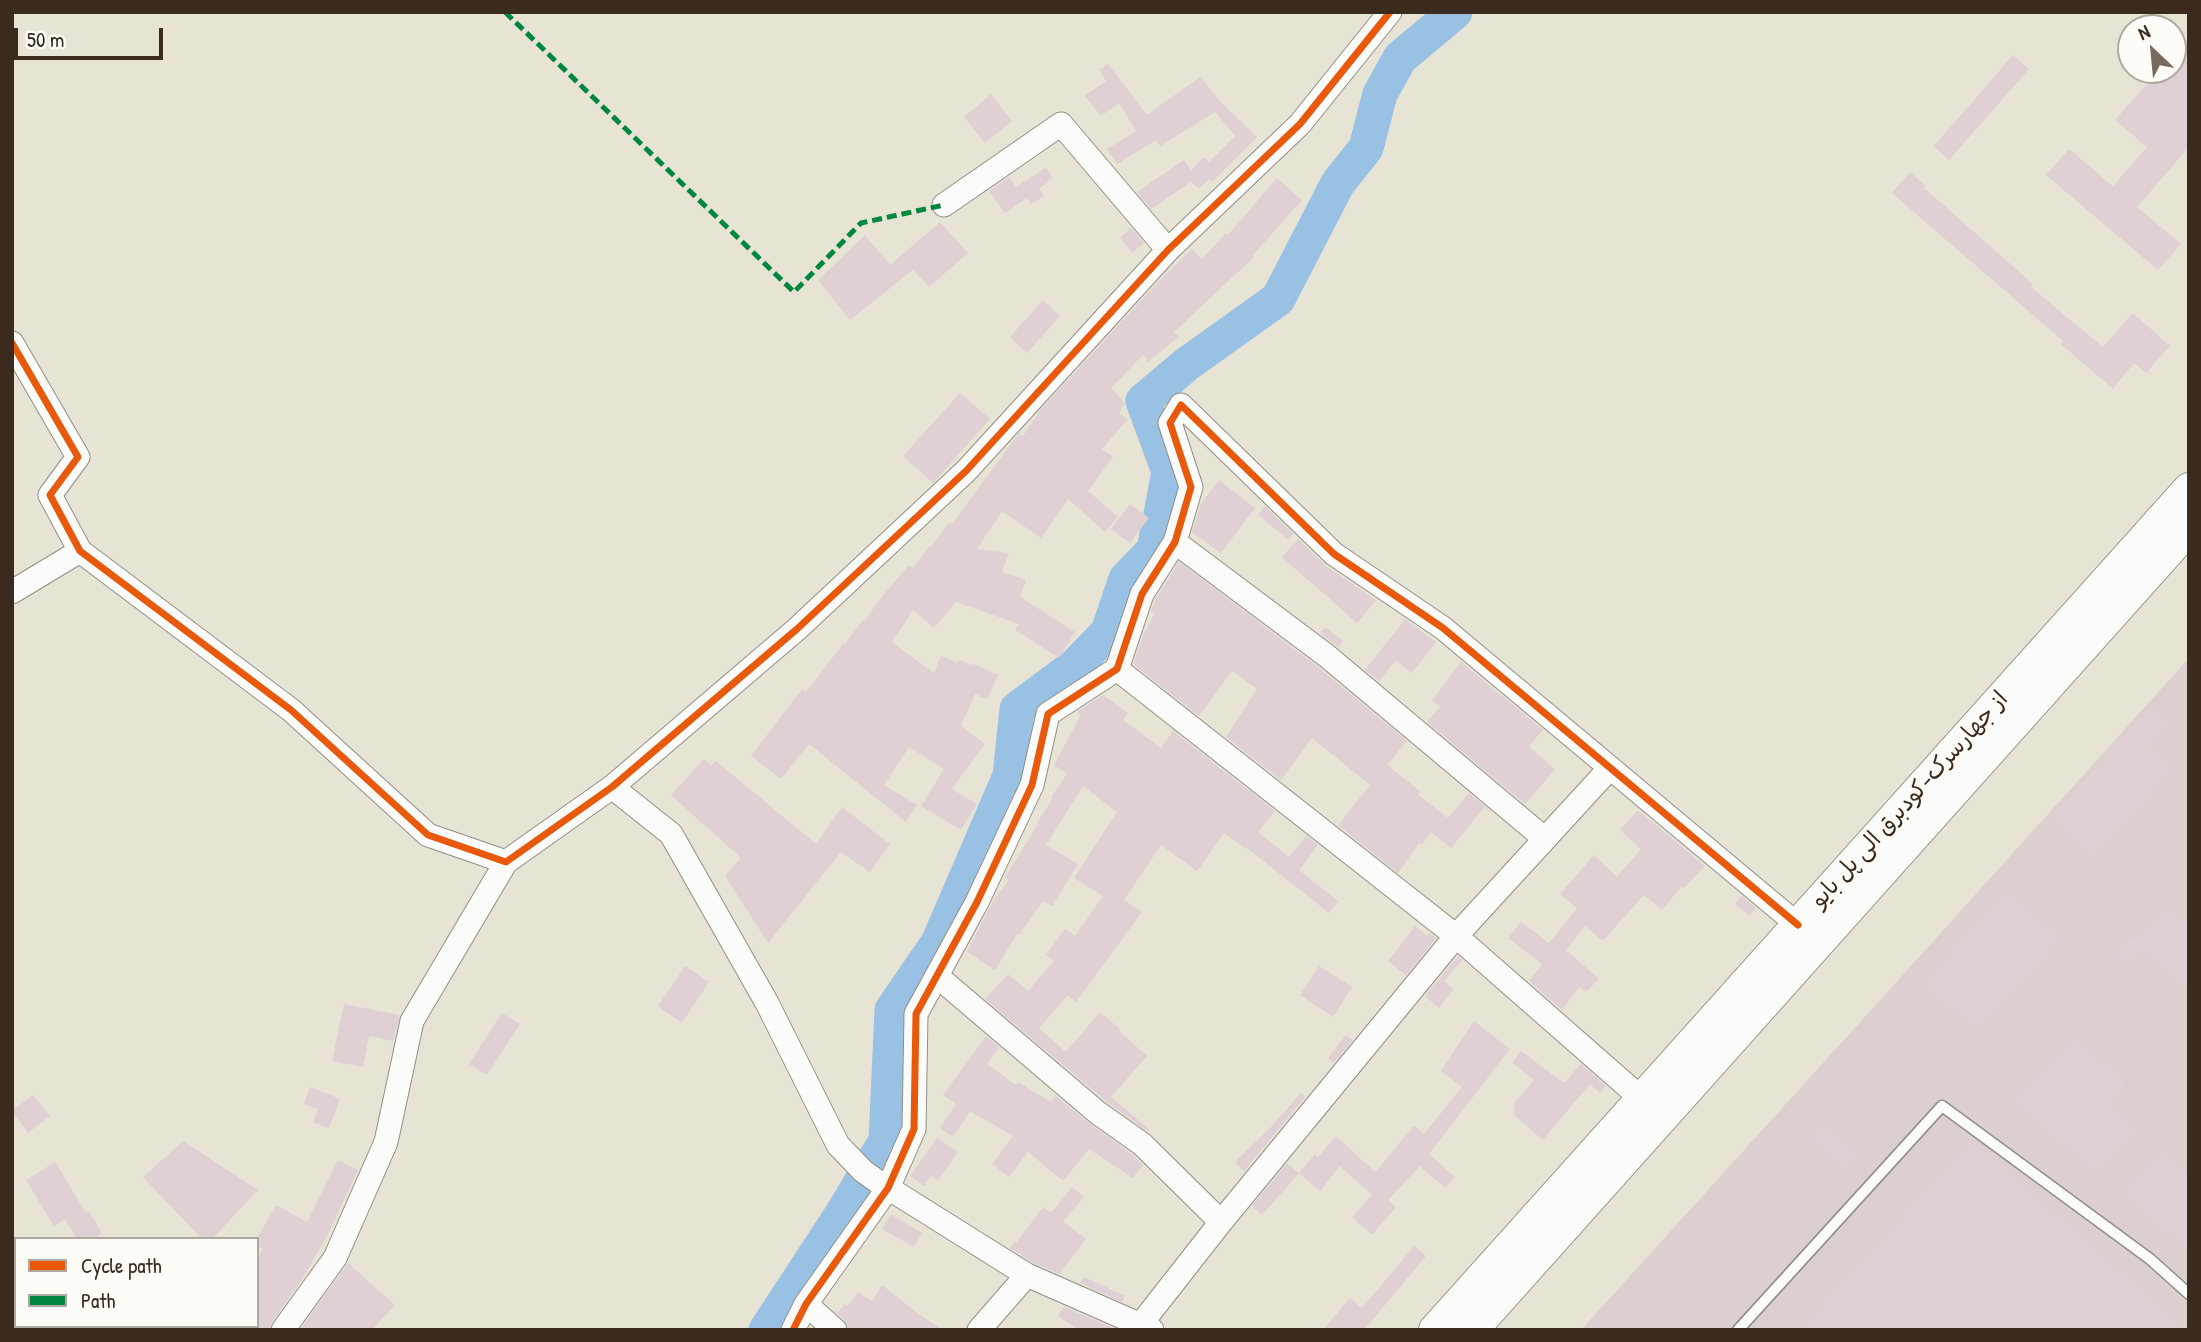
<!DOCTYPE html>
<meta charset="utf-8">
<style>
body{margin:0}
#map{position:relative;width:2201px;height:1342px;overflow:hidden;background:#e7e4d6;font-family:"Patrick Hand",sans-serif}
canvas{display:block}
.frame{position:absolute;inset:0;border:14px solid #3b2a1e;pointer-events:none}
.legend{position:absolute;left:14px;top:1237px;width:245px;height:91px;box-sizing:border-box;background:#fdfcf7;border:2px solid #afa8a0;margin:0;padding:9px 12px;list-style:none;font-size:21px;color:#3b2a1e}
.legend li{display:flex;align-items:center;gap:14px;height:35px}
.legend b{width:35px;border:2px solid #afa8a0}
.north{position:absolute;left:2117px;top:14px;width:70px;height:70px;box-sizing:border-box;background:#fdfcf7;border:2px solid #afa8a0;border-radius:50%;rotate:334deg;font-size:19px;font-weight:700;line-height:28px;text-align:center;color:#3b2a1e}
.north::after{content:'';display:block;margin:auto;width:24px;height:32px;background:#776b5e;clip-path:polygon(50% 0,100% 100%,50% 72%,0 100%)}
.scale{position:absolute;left:14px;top:28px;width:149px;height:32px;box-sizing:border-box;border:4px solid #3b2a1e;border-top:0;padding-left:9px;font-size:21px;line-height:24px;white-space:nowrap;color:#3b2a1e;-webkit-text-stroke:5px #fdfcf7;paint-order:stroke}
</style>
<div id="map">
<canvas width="2201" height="1342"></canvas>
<div class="frame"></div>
<ul class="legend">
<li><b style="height:9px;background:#e8590c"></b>Cycle path</li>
<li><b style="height:9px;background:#00873e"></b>Path</li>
</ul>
<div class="north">N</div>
<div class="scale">50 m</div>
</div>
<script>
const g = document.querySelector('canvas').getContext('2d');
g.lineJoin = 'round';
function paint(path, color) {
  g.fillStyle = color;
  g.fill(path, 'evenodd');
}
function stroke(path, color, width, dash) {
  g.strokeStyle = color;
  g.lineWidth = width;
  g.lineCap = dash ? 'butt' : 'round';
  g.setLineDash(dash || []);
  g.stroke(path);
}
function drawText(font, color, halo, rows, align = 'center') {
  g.font = font + ' "Patrick Hand","Playpen Sans Arabic",sans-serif';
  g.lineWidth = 5;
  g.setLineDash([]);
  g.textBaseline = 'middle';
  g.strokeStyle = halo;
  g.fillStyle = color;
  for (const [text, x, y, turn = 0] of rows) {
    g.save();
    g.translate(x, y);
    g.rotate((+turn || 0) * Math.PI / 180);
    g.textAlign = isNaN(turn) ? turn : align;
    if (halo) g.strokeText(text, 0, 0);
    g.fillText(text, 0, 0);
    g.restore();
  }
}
const industrial = new Path2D(`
 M2189,658V1330H1581L1891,988Z`);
const river = new Path2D(`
 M766,1330L842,1214L886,1141L892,1010L938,943L1010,776L1017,709L1076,665L1108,632L1126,579L1154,550L1169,472L1143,401L1187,364L1278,299L1338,183L1366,148L1380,94L1400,58L1455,12`);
const building = new Path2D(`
 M2173,29L2189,43V147L2137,207L2181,244L2158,270L2046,175L2069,149L2113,186L2147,147L2115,120L2159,70H2173Z
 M2013,55L2029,69L1949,160L1934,146Z
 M1108,64L1147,115L1200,77L1220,101L1257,137L1212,182L1209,179L1199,189L1191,182L1151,209L1137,192L1184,160L1191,170L1204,157L1209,162L1235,136L1215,112L1160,146L1156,140L1117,164L1107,149L1136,131L1119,103L1101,116L1085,96L1106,81L1099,70Z
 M991,94L1012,121L985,143L964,117Z
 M1046,168L1053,178L1039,189L1044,196L1031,204L1027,198L1005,213L989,191L1009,177L1016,187Z
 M1910,172L1926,186L1924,188L2033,284L2031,287L2103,347L2133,313L2170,346L2146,373L2134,363L2113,389L2061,344L2063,341L1892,193Z
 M1277,178L1302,200L1252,256L1254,257L1174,332L1178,337L1148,362L1143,355L1111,388L1125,403L1119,413L1128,419L1102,449L1113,457L1088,491L1118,517L1105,532L1068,499L1041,538L1002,511L977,549L1009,553L1002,572L1026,580L1020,597L1075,632L1059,658L1015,630L1019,624L956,602L934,628L913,610L892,642L934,673L941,656L958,663L959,660L973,665L974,664L998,675L987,699L975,694L961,726L985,744L952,789L977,804L961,830L921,806L944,769L909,747L884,785L917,805L906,822L809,744L781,779L751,756L802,689L806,692L843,644L844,645L863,620L865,621L879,600L909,565L913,568L930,546L931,547L949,522L952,524L1019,433L1023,436L1042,408L1161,279L1192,249L1202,259L1226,233L1228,235Z
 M940,222L968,253L929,287L913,270L850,320L818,280L865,235L890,265Z
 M1131,228L1144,243L1132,253L1120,238Z
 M1043,300L1060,316L1027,353L1010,337Z
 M960,393L990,419L933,483L903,456Z
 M1219,480L1255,508L1221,553L1192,532L1201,504Z
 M1130,504L1149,518L1130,543L1111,529Z
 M1265,506L1293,534L1288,540L1258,515Z
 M1298,539L1326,566L1376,600L1357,623L1282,557Z
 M1179,562L1318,667L1407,741L1387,765L1421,792L1418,795L1448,818L1469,793L1490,811L1489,812L1484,808L1451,848L1431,832L1422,845L1419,843L1398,873L1338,825L1370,785L1312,738L1281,780L1226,737L1257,689L1232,671L1199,716L1133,664L1142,639L1154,614L1151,612L1155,600Z
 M1405,619L1436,642L1412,673L1396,660L1379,681L1365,670Z
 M1325,627L1343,641L1338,647L1320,633Z
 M1461,662L1543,730L1529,746L1555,770L1525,804L1427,722L1440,707L1432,700Z
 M1103,695L1128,713L1123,720L1161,748L1173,731L1275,811L1258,832L1289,857L1306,836L1318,845L1299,870L1338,901L1329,913L1247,848L1246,849L1224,833L1197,871L1161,845L1124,900L1142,912L1076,1002L1068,995L1039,1028L1066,1052L1100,1012L1120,1029L1119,1031L1147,1056L1111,1097L1149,1129L1147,1131L1107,1102L985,999L1008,974L1028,991L1054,961L1046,955L1065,929L1075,936L1103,896L1074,878L1117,812L1083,786L1046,845L1078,864L1052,906L1043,901L1019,935L1017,934L995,970L967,952L993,901L1009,880L1005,877L1038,824L1037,823L1053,798L1051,797L1067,774L1054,765L1081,715L1077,712Z
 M2150,708L2168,724L2148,746L2174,769L2093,857L2051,819Z
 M704,759L711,766L716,761L816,844L842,807L890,844L870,872L841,852L768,943L725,876L741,858L671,795Z
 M1638,810L1705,866L1684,888L1682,886L1662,910L1644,895L1603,941L1585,926L1566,950L1599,979L1586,992L1579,987L1562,1010L1529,981L1542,964L1508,938L1521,922L1549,943L1577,908L1560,894L1594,855L1617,877L1641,849L1620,830Z
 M2007,890L2061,939L1977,1031L1923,983Z
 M1742,896L1756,908L1749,916L1735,904Z
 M2170,906L2189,924V990L2142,949L2127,966L2115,955L2131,937L2136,942Z
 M1415,926L1427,936L1429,933L1436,938L1406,975L1388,961Z
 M1458,956L1462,960L1444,981L1454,989L1439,1008L1425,996Z
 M685,966L709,982L682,1023L658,1006Z
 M1319,966L1352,987L1333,1017L1300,995Z
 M344,1004L400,1015L393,1041L369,1036L363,1067L332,1061Z
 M502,1013L520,1024L487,1075L469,1064Z
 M1474,1021L1510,1049L1429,1154L1455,1177L1445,1188L1420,1166L1388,1200L1396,1207L1372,1235L1352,1217L1372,1195L1340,1166L1320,1191L1299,1173L1262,1215L1252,1206L1287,1163L1299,1173L1315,1154L1318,1157L1336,1136L1375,1172L1414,1126L1424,1134L1462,1087L1441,1071Z
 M1346,1035L1353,1040L1334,1063L1328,1058Z
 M986,1036L999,1047L987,1064L1016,1085L1018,1082L1051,1102L1056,1096L1090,1124L1133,1155L1143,1165L1133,1178L1089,1149L1063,1181L1028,1152L1009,1177L992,1164L1013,1136L970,1111L953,1137L940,1128L956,1104L943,1095Z
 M2075,1036L2126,1084L2108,1103L2137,1131L2096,1173L2013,1100Z
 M1521,1051L1564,1083L1581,1064L1606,1086L1600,1093L1590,1084L1543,1140L1515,1116L1514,1103L1534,1080L1512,1063Z
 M310,1087L340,1099L329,1128L313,1122L318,1109L304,1104Z
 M1301,1093L1305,1097L1244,1171L1235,1162L1271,1127Z
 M33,1095L50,1116L28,1133L12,1111Z
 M1825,1123L1857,1156L1842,1170L1810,1137Z
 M937,1138L958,1152L938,1181L931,1176L924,1186L910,1176Z
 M1972,1140L2070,1228L2071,1227L2186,1330H1800Z
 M183,1141L258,1190L212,1239H202L143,1177Z
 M2161,1150L2189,1175V1252L2121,1191Z
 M338,1160L358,1170L328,1234L303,1278L272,1322L269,1330H257V1260L263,1249L257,1246V1238L276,1205L307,1222Z
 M55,1162L86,1213L89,1211L102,1233L92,1239H77L65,1219L54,1226L26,1180Z
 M1072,1187L1084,1197L1063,1221L1086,1239L1059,1274L1034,1263L1010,1248L1014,1242L1016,1243L1043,1207L1051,1213Z
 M891,1214L922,1233L914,1247L882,1229Z
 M1414,1246L1426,1256L1364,1330H1323L1350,1298L1362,1308Z
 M348,1263L395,1305L372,1330H300Z
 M1084,1277L1125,1296L1122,1302L1080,1283Z
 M882,1285L916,1312L942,1330H849L845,1320L830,1307L838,1312L845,1304L848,1306L858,1292L872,1301Z
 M1064,1307L1111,1327L1110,1330H1078L1058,1316Z`);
const lane = new Path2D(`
 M1738,1330L1942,1106L2150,1259L2189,1294`);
const street = new Path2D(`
 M944,205L1061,124L1168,250
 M12,343L78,457L50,495L80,551L291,710L428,835L506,862L612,787L797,629L966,471L1168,250L1300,124L1390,12
 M1175,542L1327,656L1545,839
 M12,592L80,551
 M1117,669L1456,936L1642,1099
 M612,787L671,834L767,1003L838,1145L863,1171L877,1181L1027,1275L1152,1330
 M937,976L1098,1113L1142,1144L1221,1222
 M806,1304L835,1330
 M1141,1324L1221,1222L1456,936L1610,768
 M283,1330L335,1258L386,1142L412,1021L506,862
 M793,1330L806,1304L888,1188L914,1129L916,1014L977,902L1032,785L1048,714L1117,669L1142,594L1175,542L1191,487L1170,423L1181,405L1334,554L1443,628L1798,925
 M979,1330L1027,1275`);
const secondary = new Path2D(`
 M1435,1330L2189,489
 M1472,1330L2189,528`);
const quiet = new Path2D(`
 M505,12L794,292L861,223L944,205`);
const cycleway = new Path2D(`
 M12,343L78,457L50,495L80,551L291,710L428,835L506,862L612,787L797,629L966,471L1168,250L1300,124L1390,12
 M793,1330L806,1304L888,1188L914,1129L916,1014L977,902L1032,785L1048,714L1117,669L1142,594L1175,542L1191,487L1170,423L1181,405L1334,554L1443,628L1798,925`);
const streetNames = [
 ["از جهارسرک-کودبرق الی پل بایو",1910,800,-48]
];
paint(industrial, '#dbcfd0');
stroke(river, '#99c1e3', 35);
paint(building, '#ded0d3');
stroke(lane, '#928e85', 13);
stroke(street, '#928e85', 25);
stroke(secondary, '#928e85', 34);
stroke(lane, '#fbfbf9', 10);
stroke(street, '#fbfbf9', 23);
stroke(secondary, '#fbfbf9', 32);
stroke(quiet, '#00873e', 5, [10, 5]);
stroke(cycleway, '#e8590c', 7);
drawText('23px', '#3b2a1e', '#fdfcf7', streetNames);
</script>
